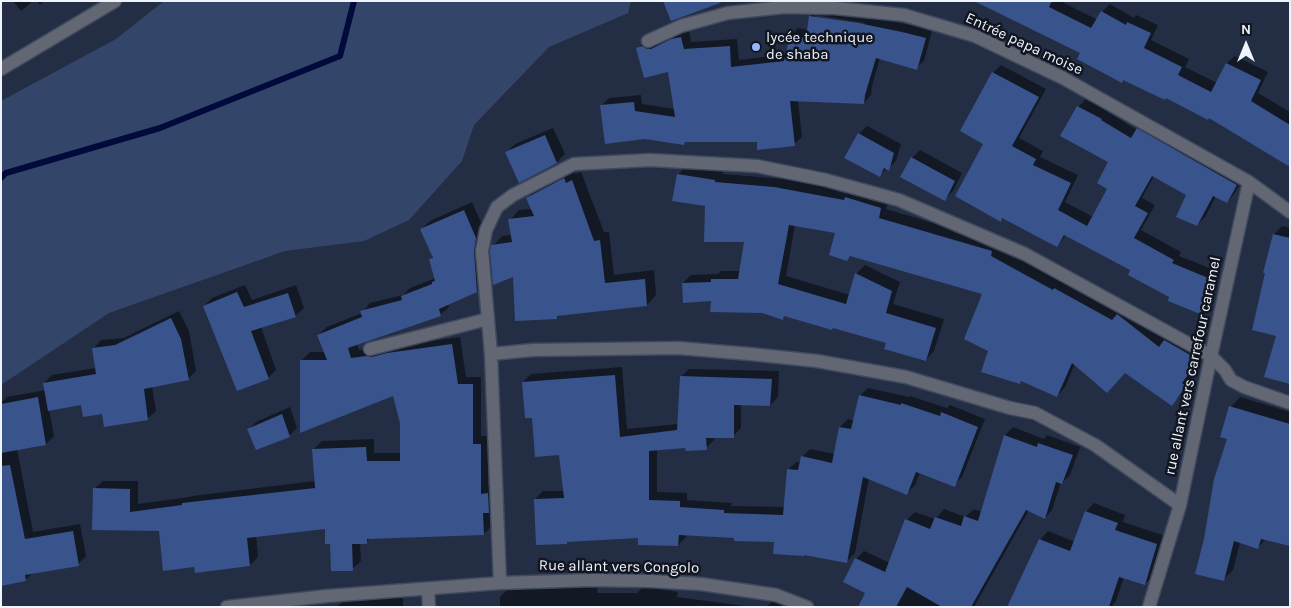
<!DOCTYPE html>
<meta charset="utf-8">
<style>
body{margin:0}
#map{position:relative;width:1291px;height:608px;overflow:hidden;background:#232e44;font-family:Karla,sans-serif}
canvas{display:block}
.frame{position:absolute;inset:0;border:2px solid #eff3fc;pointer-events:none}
.north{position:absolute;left:1221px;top:20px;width:50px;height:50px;-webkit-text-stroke:4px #111620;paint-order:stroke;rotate:0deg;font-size:14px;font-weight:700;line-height:20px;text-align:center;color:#eff3fc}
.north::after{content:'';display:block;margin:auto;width:18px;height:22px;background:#eff3fc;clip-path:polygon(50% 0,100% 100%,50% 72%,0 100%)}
</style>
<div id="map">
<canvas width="1291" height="608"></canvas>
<div class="frame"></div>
<div class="north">N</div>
</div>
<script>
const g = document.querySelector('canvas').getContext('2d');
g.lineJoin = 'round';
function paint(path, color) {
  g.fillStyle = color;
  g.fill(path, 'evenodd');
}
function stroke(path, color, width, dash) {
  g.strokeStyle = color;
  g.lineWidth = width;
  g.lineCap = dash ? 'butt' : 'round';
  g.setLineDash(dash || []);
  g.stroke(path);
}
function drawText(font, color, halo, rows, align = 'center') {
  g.font = font + ' Karla,sans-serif';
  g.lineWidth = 5;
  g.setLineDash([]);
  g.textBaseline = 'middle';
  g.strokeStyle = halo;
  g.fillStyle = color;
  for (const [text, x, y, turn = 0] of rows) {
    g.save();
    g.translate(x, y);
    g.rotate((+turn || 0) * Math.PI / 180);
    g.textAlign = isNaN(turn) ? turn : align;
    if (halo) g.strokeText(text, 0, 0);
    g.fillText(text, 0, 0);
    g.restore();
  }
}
const green = new Path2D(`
 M164,1H631L628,13L549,47L474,125L462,161L409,220L364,241L285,251L109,313L1,385V101L116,39Z`);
const shadow = new Path2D(`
 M13,1H33L21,11Z
 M37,1H44L40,5Z
 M977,1H1060L1098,20L1102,12L1110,4L1134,18L1136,15L1158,25L1151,40L1189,59L1185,67L1217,83L1227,63L1235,56L1268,72L1258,93L1290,112V165L1209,117L1167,97L1082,53Z
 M818,9L866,16L910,25L932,31L924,61L916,68L880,58L872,86L871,95L864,103L798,100L802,137L794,144L758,141H687L684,144L601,106L609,98L641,95L642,104L675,109L669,71L638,48L645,41L689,30L691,42L737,39L739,60L787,54L791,35L798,28L808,30L811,16ZM815,15L865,23L864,25L815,18Z
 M1001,65L1046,89L1019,138L1043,151L1040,157L1078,175L1065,202L1093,217L1109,188V162L1078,107L1086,99L1108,111V112L1137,130L1145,121L1244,177L1234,194L1227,202L1216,196L1205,217L1197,225L1188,194L1154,176L1142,198L1155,205L1141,230L1181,252L1179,256L1220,272L1207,305L1199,312L1171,297L1132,270L1066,235L1057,246L1004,217L1001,220L985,143L962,131L993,73Z
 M867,126L901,144L896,161L888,169L887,168L879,176L859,134Z
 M553,128L565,154L557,162L507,152L515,144Z
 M920,150L962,173L953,191L945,199L912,158Z
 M686,166L723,172V174L783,179L852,192L889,200L886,209L1000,243L999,248L1062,282L1063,280L1206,351L1189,375L1193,377L1180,396L1172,404L1125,372L1075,364L1065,387L1057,396L1022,380L1020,383L989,350L984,293L852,255L847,259L837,232L795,225L786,276L850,295L856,274L865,265L900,282L893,304L944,319L934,351L926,360L888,342L785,315L782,318L683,283L691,275L718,274L721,271H740L746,241L706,205L678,175Z
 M573,170L575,174L581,172L604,232H609L614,275L654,270L656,295L647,305L559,315L557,318L514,275L493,246L502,236L512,235L510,220L519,210L532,209L527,198L536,189Z
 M472,202L484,229L485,283L477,291L448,304L449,307L440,315L357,344L359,350L460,337L466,377H481V436H488V486H496L492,526L484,534L371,537L366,543H360L361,561L352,569L331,543L326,527L256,535L258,557L250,565L195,566L160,530L94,529V489L103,481H138V504L190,497L192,496L315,481L313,450L322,441L374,439V453H401V423L394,394L302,360L310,352H325L318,335L327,327L362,313L370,303L403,295L410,288L436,278L430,259L434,256L422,229L430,221Z
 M1282,226L1290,228V379L1278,335L1274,234Z
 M245,285L252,300L296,285L304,308L295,316L261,327L276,370L268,378L204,306L212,298Z
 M179,311L189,331L196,371L188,379L152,386L156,411L148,418L103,413L82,404L49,409L54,436L46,444L17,449L33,532L80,524L86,556L78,564L34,572L25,580L1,585V403L7,397L46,390L44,383L52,375L96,368L94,348L101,340L124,338Z
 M622,367L627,429L678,424L681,377L689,369L779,371L778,397L770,405L741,404V428L733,436H714V440L706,448L687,446L657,449V492L687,493V500L732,503L731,506L785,507L788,470L796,462H801L802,457L810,449L835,454L840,427L848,419L855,421L860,396L868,388L909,397L910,396L947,408L950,405L985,419L962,477L954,485L920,472L915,485L907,493L869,478L855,553L847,561L776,541L686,534V537L678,545L639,537L535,499L543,491H565L560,454L533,416L523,382L531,374Z
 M1240,397L1290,412V545L1266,539L1258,547L1240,542L1233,570L1224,579L1228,438L1231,407Z
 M290,407L297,428L289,436L248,430L256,422Z
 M1013,427L1044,439L1047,435L1080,447L1070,475L1062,483L1061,482L1052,510L1045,518L1029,510L974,607H859L867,592L856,559L864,551L890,563L907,520L915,512L935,519L944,509L965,517L974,509L982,512L1005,435Z
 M1094,503L1125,515L1123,522L1165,536L1153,576L1145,584L1124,577L1116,601L1111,607H1009L1040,540L1048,531L1075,542L1086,512Z
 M561,585L598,587L597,593H637L644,586L678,592L677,597L752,607H500V597L508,589H557Z
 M403,596V607H337L343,601L366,598Z
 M774,599L789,607H767Z`);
const stream = new Path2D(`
 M1,178L6,173L160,128L340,56L354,1`);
const building = new Path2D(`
 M663,1H719L720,3L671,21Z
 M974,1H1052L1049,7L1091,28L1101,11L1126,25L1127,22L1151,33L1144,48L1182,67L1178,75L1211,92L1226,63L1261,80L1251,101L1290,125V167L1209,118L1208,120L1166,98L1165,100L1123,80L1122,83L1077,59L1080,53Z
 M809,16L858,23L902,32L926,38L917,70L876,58L865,95L864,104L790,101L795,146L757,150V142H685L684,145L645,139L605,144L600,105L634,102L635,111L675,117L668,72L644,78L636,48L642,46L647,49H651L671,39L681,37L684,49L730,46L731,67L784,61L790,35L806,38Z
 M992,72L1039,97L1012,146L1036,159L1033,165L1071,183L1058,210L1087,226L1107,189L1097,183L1108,162L1060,136L1077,106L1102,119L1101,120L1131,138L1137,128L1237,185L1227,203L1213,196L1197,226L1176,217L1186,195L1152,176L1135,206L1148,213L1134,238L1174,260L1172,263L1213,280L1200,314L1168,301L1169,297L1128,275L1130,270L1064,235L1057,247L1002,218L1001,222L955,196L983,144L960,131Z
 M858,133L894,153L889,171L884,168L880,177L844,158Z
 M545,135L557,163L519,183L505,152Z
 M911,157L955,181L945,201L900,177Z
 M677,174L715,180V182L774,187L844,200L845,197L881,208L879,218L992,251L991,256L1053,290L1054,288L1112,320L1117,314L1159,347L1164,340L1199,360L1182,383L1186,386L1172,406L1125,373L1107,393L1072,363L1057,397L1021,381L1020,384L981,372L988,351L964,339L982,294L850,256L847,261L829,255L835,233L789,225L778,284L846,304L855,273L892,291L886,313L936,328L926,361L884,349L886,343L833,328L832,330L784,316L783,320L762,313L710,312L711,301L683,303L682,283L711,282V279H738L744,242H704L705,206L672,201Z
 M564,178L566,183L572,180L594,241L600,240L605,283L645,279L647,306L557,316V319L515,321L513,277L493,285L490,251L491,245L512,242L508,219L534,216L526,198Z
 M464,210L476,238L474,252L477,292L439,309L441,316L348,348L351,358L366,356L372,357L387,353L452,344L458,384H473V444H481V494L488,493L489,513H483L484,535L367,539V544H352L353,571H331L330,544H325V529L247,538L250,566L195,573L194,567L163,571L159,531L92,530L93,488L130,489V512L182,505V503L315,488L312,449L366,447L367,461H400V423L393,396L300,433V360H327L317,335L362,317L360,311L402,300L401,296L432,284V282L435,281L429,259L433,258L420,229Z
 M1273,234L1290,238V384L1264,377L1276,336L1252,330L1265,273H1263Z
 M237,292L244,307L288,293L296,317L251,331L269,379L237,391L203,306Z
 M171,318L181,339L189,380L144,389L148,420L104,427L102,414L83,417L81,405L48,411L43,383L96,374L92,348L115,345Z
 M615,375L620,437L677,430L680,376L772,379L770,406L734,405V438H706L707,450L686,451L685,448L649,451V500L680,501V507L724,510V513L783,515L787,469L798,470L801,456L832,463L839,427L851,429L859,395L901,405V403L940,416L941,412L978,427L955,487L916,472L907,495L863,477L847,563L804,555V556L773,554L774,542L734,541V538L679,535L678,546L638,545V538L567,542V544L536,545L534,499L564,498L559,455L535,457L532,418H525L522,382Z
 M38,397L46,445L1,453V404Z
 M1229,406L1290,424V546L1261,539L1258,549L1234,541L1224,581L1195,574L1204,539L1214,479L1227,439L1220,437Z
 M282,414L290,437L256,450L247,429Z
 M1004,435L1037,447L1038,443L1073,455L1062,484L1056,482L1045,519L1026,510L971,607H942L907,587L896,607H858L865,593L843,582L855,558L885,572L905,519L930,529L935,517L961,526L964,516L978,521Z
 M10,465L25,539L73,531L79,566L25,575L26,581L1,586V466Z
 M1085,511L1118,523L1115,530L1157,544L1145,585L1119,577L1109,607H1007L1039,539L1070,551Z`);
const street = new Path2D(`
 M648,41L681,26L728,13L784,7L835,8L904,15L975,36L1063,78L1249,182
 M1,69L115,1
 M370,349L488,319
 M491,354L533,350L678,348L750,354L817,361L906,377L1010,408L1035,413L1095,445L1180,505
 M500,583L491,354L482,251L486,230L497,207L513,195L574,164L650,160L757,166L826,180L899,200L1025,254L1211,356L1225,370L1231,380L1244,387L1290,403
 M428,589L429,607
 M227,607L327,596L500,583L592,580L650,581L701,584L776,595L807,607
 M1149,607L1180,505L1211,356L1249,182L1290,212`);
const markers = [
 [756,47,5,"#95b7fd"]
];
const poiNames = [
 ["lycée technique",766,38],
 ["de shaba",766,55]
];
const streetNames = [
 ["Entrée papa moise",1024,44,25],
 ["rue allant vers carrefour caramel",1193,366,-78],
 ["Rue allant vers Congolo",619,567,1]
];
paint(green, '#34456a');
paint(shadow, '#0007');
stroke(stream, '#01093d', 6);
paint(building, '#39538d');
stroke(street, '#404a5e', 15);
stroke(street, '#626773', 12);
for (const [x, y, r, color] of markers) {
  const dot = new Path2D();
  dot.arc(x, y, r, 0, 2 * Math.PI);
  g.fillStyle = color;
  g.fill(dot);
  stroke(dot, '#111620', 2);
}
drawText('15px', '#eff3fc', '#111620', poiNames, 'left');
drawText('15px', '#eff3fc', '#111620', streetNames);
</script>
